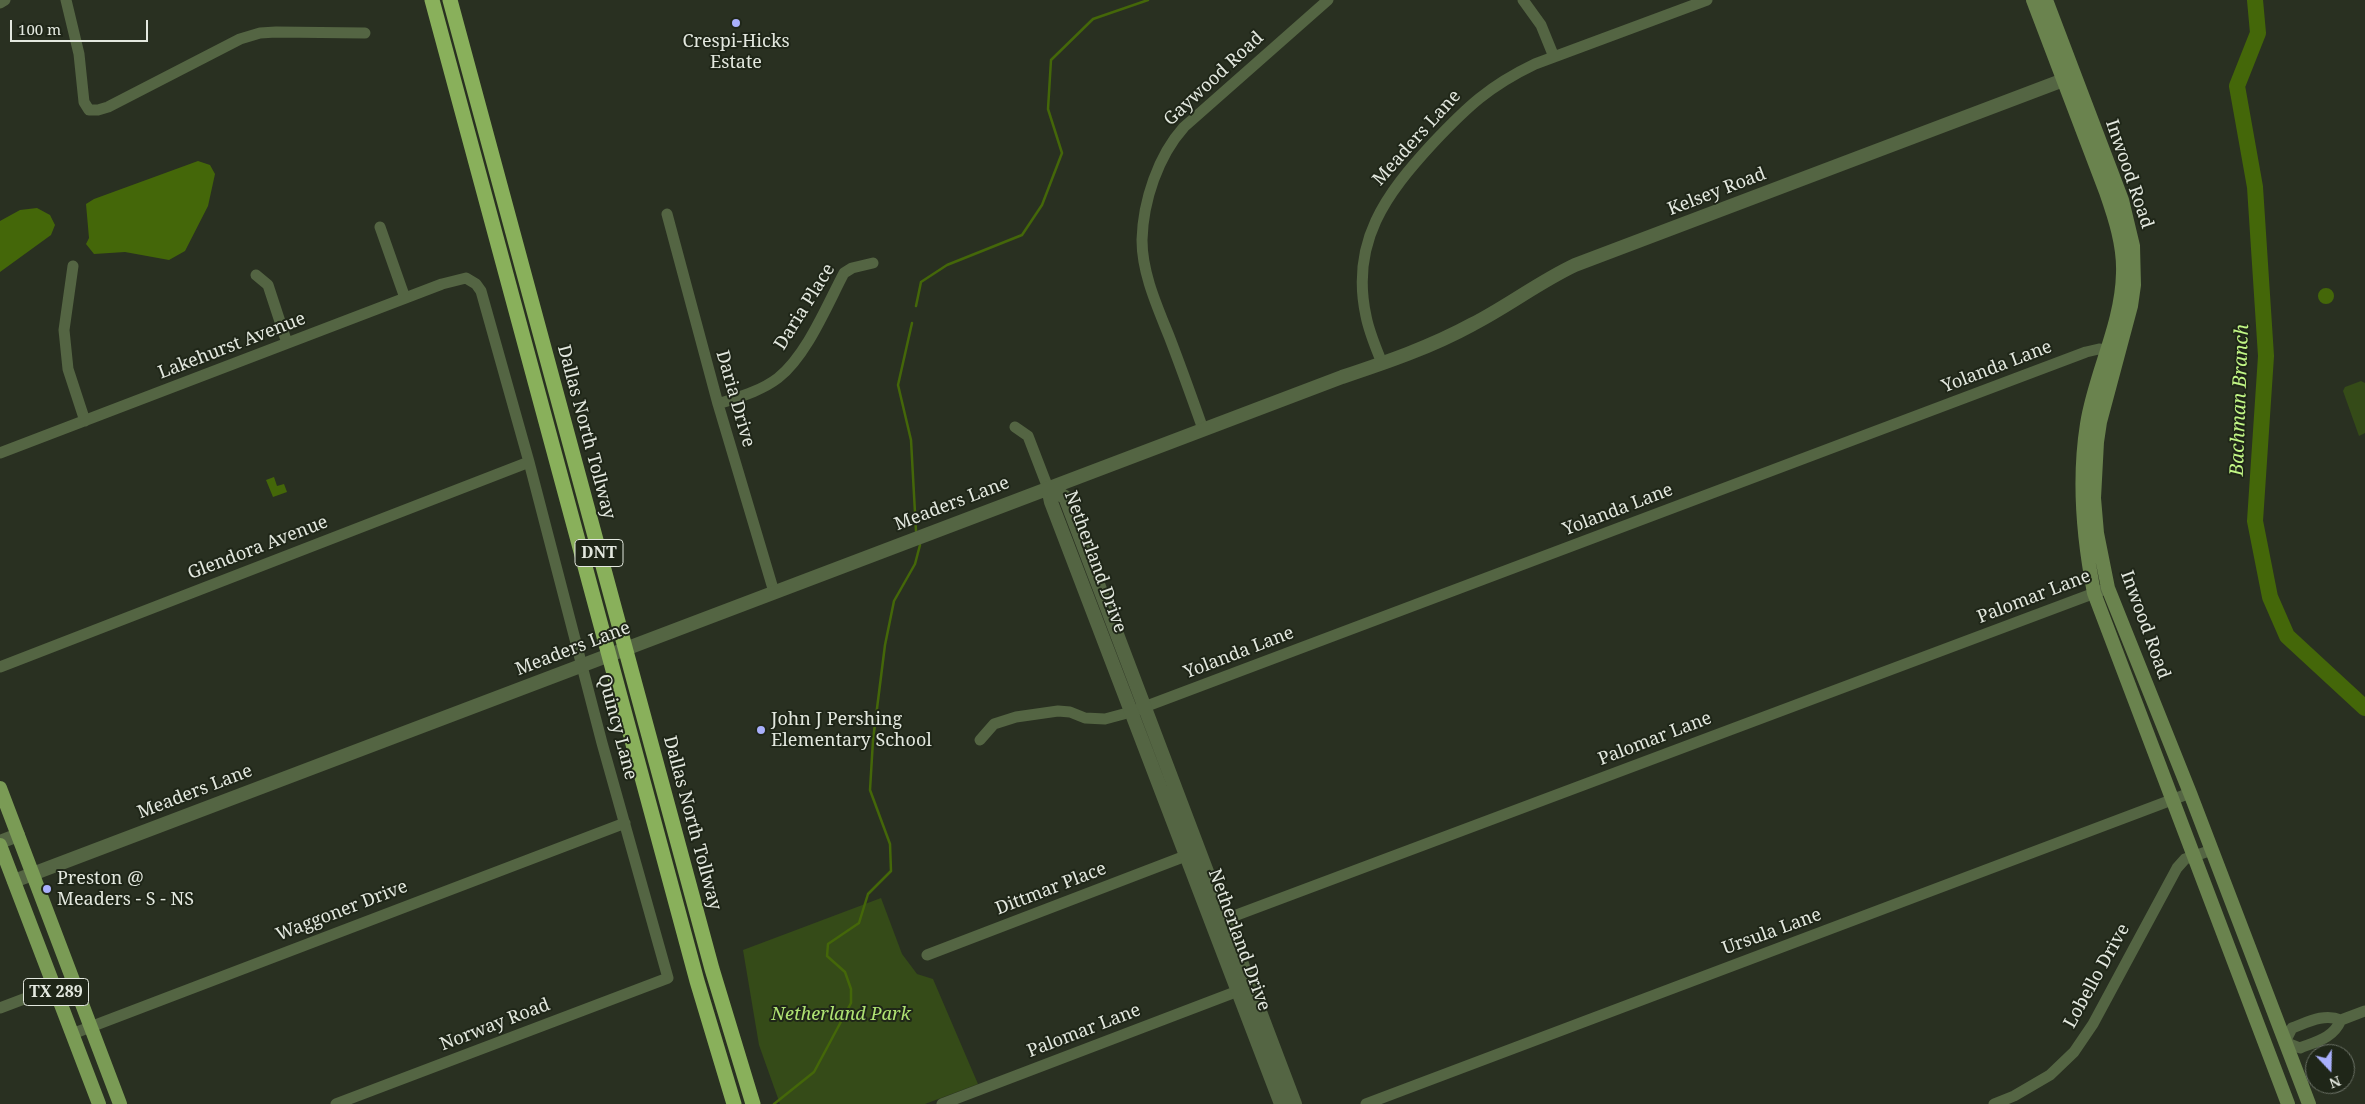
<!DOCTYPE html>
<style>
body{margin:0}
#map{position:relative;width:2365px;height:1104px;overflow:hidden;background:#293021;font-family:"Noto Serif",serif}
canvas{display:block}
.north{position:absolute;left:2305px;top:1044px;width:50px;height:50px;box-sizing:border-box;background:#1f2618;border:1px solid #6d7468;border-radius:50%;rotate:159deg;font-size:14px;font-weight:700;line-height:20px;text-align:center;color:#e3e8df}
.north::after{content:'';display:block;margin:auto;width:18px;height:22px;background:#a9b0fc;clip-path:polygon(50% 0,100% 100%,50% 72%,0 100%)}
.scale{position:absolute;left:10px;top:20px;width:138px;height:22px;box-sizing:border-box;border:2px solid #e3e8df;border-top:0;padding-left:6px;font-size:15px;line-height:18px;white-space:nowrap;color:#e3e8df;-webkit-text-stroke:4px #1f2618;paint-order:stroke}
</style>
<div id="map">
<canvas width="2365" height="1104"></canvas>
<div class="north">N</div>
<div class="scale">100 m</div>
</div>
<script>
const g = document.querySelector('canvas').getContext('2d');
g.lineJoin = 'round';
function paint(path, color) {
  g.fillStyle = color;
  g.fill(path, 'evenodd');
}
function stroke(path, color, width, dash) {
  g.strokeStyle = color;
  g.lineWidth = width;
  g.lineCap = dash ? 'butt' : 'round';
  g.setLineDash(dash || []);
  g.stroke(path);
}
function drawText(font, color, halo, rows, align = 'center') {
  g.font = font + ' "Noto Serif",serif';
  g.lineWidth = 4;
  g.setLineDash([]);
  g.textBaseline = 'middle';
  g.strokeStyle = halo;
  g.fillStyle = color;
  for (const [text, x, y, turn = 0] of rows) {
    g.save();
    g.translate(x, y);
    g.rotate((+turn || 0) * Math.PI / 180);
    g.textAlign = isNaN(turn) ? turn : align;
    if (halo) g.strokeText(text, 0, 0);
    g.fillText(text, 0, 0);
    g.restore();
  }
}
const green = new Path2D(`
 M2361,381L2365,383V433L2359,436L2343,391L2345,387Z
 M881,898L902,954L917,974L933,979L978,1084L925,1104H780L759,1045L743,950Z`);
const water = new Path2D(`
 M198,161L210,165L215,174L208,206L185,251L169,260L125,252L94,254L86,244L89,238L86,204L94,199Z
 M37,208L50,215L55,225L51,235L0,272V221L20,210Z
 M2318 296a8 8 0 1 1 16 0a8 8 0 1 1-16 0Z
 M274,477L277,486L284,484L287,492L273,497L266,480Z`);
const stream = new Path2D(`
 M916,306L921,282L947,265L1022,235L1042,205L1062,153L1048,109L1051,60L1093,19L1148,0
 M912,323L898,385L911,440L916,531
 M774,1104L814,1072L851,1003V989L845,972L827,956L828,944L859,923L868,894L891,871L890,844L870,790L873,740L885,645L894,601L915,564L920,545`);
const river = new Path2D(`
 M2255,0L2258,33L2237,86L2255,187L2266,356L2255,521L2270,597L2287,636L2365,708`);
const minor = new Path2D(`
 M66,0L79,54L84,102L89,110H98L108,107L240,39L260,33L276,32L365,33
 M1523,0L1541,25L1554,57
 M0,3L5,0
 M667,214L718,404L774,592
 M380,227L405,298
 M73,266L64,330L68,369L85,421
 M256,275L268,285L287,343
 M1382,363C1376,348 1369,332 1366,316C1350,242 1386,194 1433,143C1467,107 1489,86 1535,64L1707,0
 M718,404C739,397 761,391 778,378C807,355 827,305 844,273L852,268L873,263
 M1015,427L1028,436L1048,488
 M1203,429C1192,398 1181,367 1169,336C1157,306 1142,273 1142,240C1143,201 1158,156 1184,127L1328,0
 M0,453L442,284L466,278L476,284L481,291L529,462L602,743L668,978L336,1104
 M0,667L529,462
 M980,740L994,724L1016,717L1058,711L1070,712L1085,718L1105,719L1131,712L2086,352L2099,349L2115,351
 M1218,922L2108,588
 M927,955L1188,855
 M0,1008L74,980
 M2341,1020C2333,1038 2318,1041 2300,1048L2285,1042L2292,1028C2308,1022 2324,1013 2341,1020L2365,1011
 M72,1034L625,823
 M942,1104L1238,991
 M1366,1104L2190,793
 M1994,1104L2014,1096L2050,1075L2074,1052L2093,1024L2177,868L2185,859L2212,850`);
const tertiary = new Path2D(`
 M1048,488L1065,497L1295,1104
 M1048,488L1051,502L1281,1104
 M0,842L18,835
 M14,881L1342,377C1387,362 1431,347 1473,324C1508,306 1539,282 1575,265L2074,76`);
const secondary = new Path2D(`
 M2033,0L2106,192C2115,218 2124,245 2123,273C2122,325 2095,373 2087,424C2078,480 2083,537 2094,593L2288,1104
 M2046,0L2122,200L2133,246L2134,285L2131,306L2100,422L2097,442L2094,498L2097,533L2108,588L2190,793L2309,1104`);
const primary = new Path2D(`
 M0,788L120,1104
 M0,845L99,1104`);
const motorway = new Path2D(`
 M432,0L697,981L734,1104
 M450,0L712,969L753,1104`);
const markers = [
 [736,23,5,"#a9b0fc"],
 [761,730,5,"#a9b0fc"],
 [47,889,5,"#a9b0fc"]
];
const shields = [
 [599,553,48],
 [56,992,65]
];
const shieldNames = [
 ["DNT",599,553],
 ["TX 289",56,992]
];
const poiNames = [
 ["Crespi-Hicks",736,42,"center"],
 ["Estate",736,63,"center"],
 ["John J Pershing",771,720],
 ["Elementary School",771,741],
 ["Preston @",57,879],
 ["Meaders - S - NS",57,900]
];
const streetNames = [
 ["Gaywood Road",1214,79,-43],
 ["Meaders Lane",1417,138,-48],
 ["Inwood Road",2129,174,71],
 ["Kelsey Road",1717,192,-21],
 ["Daria Place",805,307,-58],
 ["Lakehurst Avenue",232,346,-21],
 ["Yolanda Lane",1997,367,-21],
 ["Daria Drive",735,399,74],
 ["Dallas North Tollway",586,432,75],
 ["Meaders Lane",952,504,-21],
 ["Yolanda Lane",1618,510,-21],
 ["Glendora Avenue",258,548,-21],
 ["Netherland Drive",1095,562,70],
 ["Palomar Lane",2034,597,-21],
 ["Inwood Road",2145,625,70],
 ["Meaders Lane",573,649,-21],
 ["Yolanda Lane",1239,653,-21],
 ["Quincy Lane",617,727,75],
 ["Palomar Lane",1655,739,-21],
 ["Meaders Lane",195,792,-21],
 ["Dallas North Tollway",692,823,75],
 ["Dittmar Place",1051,889,-21],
 ["Waggoner Drive",342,911,-21],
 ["Ursula Lane",1772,932,-20],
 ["Netherland Drive",1239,940,70],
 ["Lobello Drive",2097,976,-61],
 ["Norway Road",495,1025,-21],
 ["Palomar Lane",1084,1031,-21]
];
const parkNames = [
 ["Netherland Park",841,1015]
];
const waterNames = [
 ["Bachman Branch",2240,400,-88]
];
paint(green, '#354b18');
paint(water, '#446709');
stroke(stream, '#446709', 2.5);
stroke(river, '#446709', 16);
stroke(minor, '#546543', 11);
stroke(tertiary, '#546543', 14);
stroke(secondary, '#6a834e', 14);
stroke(primary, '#7a9b55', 14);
stroke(motorway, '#89b05b', 15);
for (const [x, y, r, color] of markers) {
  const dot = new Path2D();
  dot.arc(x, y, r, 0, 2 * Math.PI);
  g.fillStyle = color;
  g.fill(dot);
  stroke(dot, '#1f2618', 2);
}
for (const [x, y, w] of shields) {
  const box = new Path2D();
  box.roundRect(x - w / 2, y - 13.5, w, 27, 4);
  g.fillStyle = '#1f2618';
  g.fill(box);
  stroke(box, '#e3e8df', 1);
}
drawText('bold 16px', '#e3e8df', null, shieldNames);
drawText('18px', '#e3e8df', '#1f2618', poiNames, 'left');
drawText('18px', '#e3e8df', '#1f2618', streetNames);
drawText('italic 18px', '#afe373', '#1f2618', parkNames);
drawText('italic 19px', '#c2f786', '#1f2618', waterNames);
</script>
